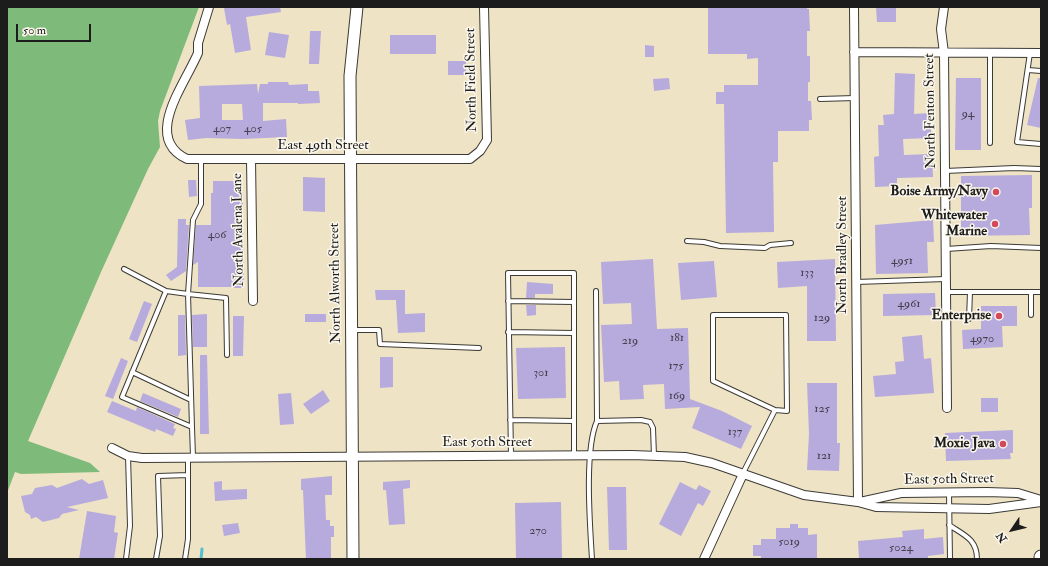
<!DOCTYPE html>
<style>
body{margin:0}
#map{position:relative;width:1048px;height:566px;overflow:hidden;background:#eee3c4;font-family:"IM FELL Double Pica",serif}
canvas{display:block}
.frame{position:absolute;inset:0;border:8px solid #1c1c1c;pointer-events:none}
.north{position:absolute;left:992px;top:510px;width:40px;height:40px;-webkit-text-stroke:3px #fbf7ec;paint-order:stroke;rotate:235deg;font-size:11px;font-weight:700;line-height:16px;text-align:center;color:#1c1c1c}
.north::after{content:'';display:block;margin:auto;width:14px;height:18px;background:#1c1c1c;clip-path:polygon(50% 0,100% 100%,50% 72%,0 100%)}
.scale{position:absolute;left:16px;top:24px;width:75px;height:18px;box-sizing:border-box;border:2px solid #1c1c1c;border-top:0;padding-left:5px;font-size:12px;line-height:14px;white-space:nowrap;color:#1c1c1c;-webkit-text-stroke:3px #fbf7ec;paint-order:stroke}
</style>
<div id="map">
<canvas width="1048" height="566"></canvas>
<div class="frame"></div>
<div class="north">N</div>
<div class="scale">50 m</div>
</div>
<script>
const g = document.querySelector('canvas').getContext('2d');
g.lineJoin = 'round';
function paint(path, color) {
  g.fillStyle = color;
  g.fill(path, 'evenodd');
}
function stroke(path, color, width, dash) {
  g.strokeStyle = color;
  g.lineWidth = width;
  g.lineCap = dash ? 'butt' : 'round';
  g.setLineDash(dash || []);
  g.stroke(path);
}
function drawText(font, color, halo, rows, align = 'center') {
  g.font = font + ' "IM FELL Double Pica",serif';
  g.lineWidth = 3;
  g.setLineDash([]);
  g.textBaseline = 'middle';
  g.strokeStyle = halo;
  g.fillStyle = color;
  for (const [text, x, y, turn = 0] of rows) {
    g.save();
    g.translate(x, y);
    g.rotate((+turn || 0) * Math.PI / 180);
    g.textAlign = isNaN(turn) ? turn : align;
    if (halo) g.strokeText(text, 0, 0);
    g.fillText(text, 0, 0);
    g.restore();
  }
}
const forest = new Path2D(`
 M7,7H199L160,111L158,121L160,147L148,169L101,272L28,441L90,463L100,472L21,474L15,472L7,493Z`);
const stream = new Path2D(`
 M201,559L202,549`);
const building = new Path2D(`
 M233,7H280L281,12L246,17L251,50L235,53L230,24L227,25L224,8Z
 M708,7H807V9H809L810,31H807V56H810V82H808V101H811L812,120H809V131H778V162H773L774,232L726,233L724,104H716V92H724V85H758V58L747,59V54H708Z
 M876,7H896V22H877Z
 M310,31H321L319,64H309Z
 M269,32L289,35L285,58L265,55Z
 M390,35H436V54H390Z
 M645,45L654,46V57H645Z
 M448,61H466V75H448Z
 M895,73L915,74L914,114L931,113V138L903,139L904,155L932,154L933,177L897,178V186L875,187L874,157L879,156L878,125H884L883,115L894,114Z
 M669,78L670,89L654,91L653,79Z
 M956,78H981V150H955Z
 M1038,78H1041V128L1027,125Z
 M268,82H288L289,85L308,84V91H319L320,103L298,104V103H263V121L286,119L287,137L243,139L206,138L188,140L185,120L200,118L199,86L257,84L258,94L260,84H268ZM222,104H242L243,120H222Z
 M1032,175V208H1029L1030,235L961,236V176Z
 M303,177L325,178V212L303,211Z
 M188,180H196L197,196L189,197Z
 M213,181H241V193L243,192V211L239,212V227H243L244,288H233V287H198V262L193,265L196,225H211V193H213Z
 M178,219H186V225H189L186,271L171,281L166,275L177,267Z
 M933,220L934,242H927L928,273L876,274L875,225Z
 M653,259L657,329L688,328L690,399L722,411L752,426L741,449L692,428L700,407L665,409L664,384L643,385L644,399L620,400L619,381L604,382L601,325L632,324L631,303L603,304L601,262Z
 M835,259L836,341H807V286L778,288L777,262Z
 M714,261L717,297L681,300L678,263Z
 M527,282L553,284V294H535V298H526Z
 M375,290H405V314L425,313V332L398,333L396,300H376Z
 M935,293L936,315L883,316V294Z
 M144,301L152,304L137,342L129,339Z
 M526,305H536V315L527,316Z
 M981,306H1017V326H1002L1003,347L963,349L962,330L981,329Z
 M207,314V347H193L192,315Z
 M305,314H326V322H305Z
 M178,315H185L186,355L178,356Z
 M233,316H244L243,356H233Z
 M922,335L924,359L931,358L934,393L875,397L873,376L896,374L895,362L904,361L902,337Z
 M565,347L566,398L518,399L516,348Z
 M200,355H207L209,434H200Z
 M380,357H393V387L380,388Z
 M121,358L128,361L113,399L105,396Z
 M807,383H837V443H840L839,471L807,470L809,434Z
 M323,390L330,401L311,414L303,404Z
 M143,393L181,409L178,417L140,401Z
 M291,393L294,424L280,425L278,394Z
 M981,398H998V412H981Z
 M112,401L136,411L137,407L175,424L173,428L176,429L173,436L156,429L155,432L107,412Z
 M1013,430V453H1010L1011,459L946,461L945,433Z
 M332,476V495H325L326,520H330V526H334V537H331V559H306L303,490H301V479Z
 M82,479L89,484L103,480L108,498L67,507L79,510L62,514L59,518L43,522L36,517L31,519L30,515L25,512L21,496L32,494L35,488L52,485L57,488Z
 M410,480V488L403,489L405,524L389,525L386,490H383V482Z
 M222,481V490L247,489V499L215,501L214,482Z
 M680,482L696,490L699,485L711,491L703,506L698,503L681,536L659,524Z
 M607,487H626L627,550H609Z
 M561,502L562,559H516L515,503Z
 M87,511L116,516L114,532L118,533L114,559H79Z
 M238,523L240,533L224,536L222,525Z
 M790,524H798V528H808V535L817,534V559H761V556H753V545H761V539H776V528H790Z
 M924,529V539L943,537L944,554L928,556V559H859L858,541L903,537L902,531Z`);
const service = new Path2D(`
 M1030,53L1017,142L1041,144
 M1028,70L1041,71
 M820,99L855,98
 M990,143V53
 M945,171L1014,168L1041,169
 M687,241L704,242L720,246L765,248L770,245L791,243
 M946,249L991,246L1041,248
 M124,269L166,291
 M856,282L946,279
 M596,291L597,421
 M946,292H970
 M508,301L574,302
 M1031,315V292
 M969,319L970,292H1041
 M352,330H379L380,344L479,348
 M508,332L574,333
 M132,372L191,400
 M510,420L574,421
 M192,427L188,294L226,298L227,355
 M511,455L508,273H574V455
 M193,457L192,427L122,397L166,291L188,294L193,220L201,204V159
 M743,473L775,410L713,381V315H786L787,411L775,410
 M949,493L950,559
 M949,525C964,535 977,539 977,559
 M126,559L130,526L128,456
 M156,559L160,536L158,476L188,475
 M185,559L188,539V458
 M592,559C590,525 584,450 597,421L641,420L650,422L653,428L654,456`);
const minor = new Path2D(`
 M209,7L198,43V53C185,84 142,138 187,159H470L480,151L487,140L484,7
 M854,7L858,502
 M944,7L941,29L944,53L947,408
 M854,52L1041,53
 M251,159L253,301
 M112,448L128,456L142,458L632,455L685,457L712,463L804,495L858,502L876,507L989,509L1041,502
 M860,502L901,493L987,492L1018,493L1041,500
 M704,559L743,474`);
const tertiary = new Path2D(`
 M353,559L350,76L357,7`);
const primary = new Path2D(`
 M1041,559V557`);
const markers = [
 [996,192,4,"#d1495b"],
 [995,224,4,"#d1495b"],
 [999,316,4,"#d1495b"],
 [1003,444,4,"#d1495b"]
];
const numberNames = [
 ["94",968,114],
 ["407",222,129],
 ["405",253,129],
 ["406",217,235],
 ["4951",902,261],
 ["133",807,273],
 ["4961",909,304],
 ["129",822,318],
 ["181",677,338],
 ["4970",982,339],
 ["219",630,341],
 ["175",676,366],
 ["301",541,373],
 ["169",677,396],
 ["125",822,409],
 ["137",735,432],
 ["121",824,456],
 ["270",538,531],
 ["5019",789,542],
 ["5024",901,548]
];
const streetNames = [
 ["North Field Street",472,80,-91],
 ["North Fenton Street",931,111,-91],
 ["East 49th Street",323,146],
 ["North Avalena Lane",239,230,-91],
 ["North Bradley Street",843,255,-90],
 ["North Alworth Street",336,283,-91],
 ["East 50th Street",487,443],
 ["East 50th Street",949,480,-1]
];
const poiNames = [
 ["Boise Army/Navy",988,192],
 ["Whitewater",987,216],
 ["Marine",987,232],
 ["Enterprise",991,316],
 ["Moxie Java",995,444]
];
paint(forest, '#7ebb7a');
stroke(stream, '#55bfd2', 3);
paint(building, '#b7aadd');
stroke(service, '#3c3a35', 6);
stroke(minor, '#3c3a35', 10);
stroke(tertiary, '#3c3a35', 13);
stroke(primary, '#3c3a35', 15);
stroke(service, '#fff', 4);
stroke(minor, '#fff', 8);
stroke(tertiary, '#fff', 11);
stroke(primary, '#fff', 13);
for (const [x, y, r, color] of markers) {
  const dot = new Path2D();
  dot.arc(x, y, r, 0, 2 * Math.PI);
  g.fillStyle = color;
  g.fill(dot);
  stroke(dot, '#fbf7ec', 1.5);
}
drawText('12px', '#43404c', null, numberNames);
drawText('14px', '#1c1c1c', '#fbf7ec', streetNames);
drawText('bold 14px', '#1c1c1c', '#fbf7ec', poiNames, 'right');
</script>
